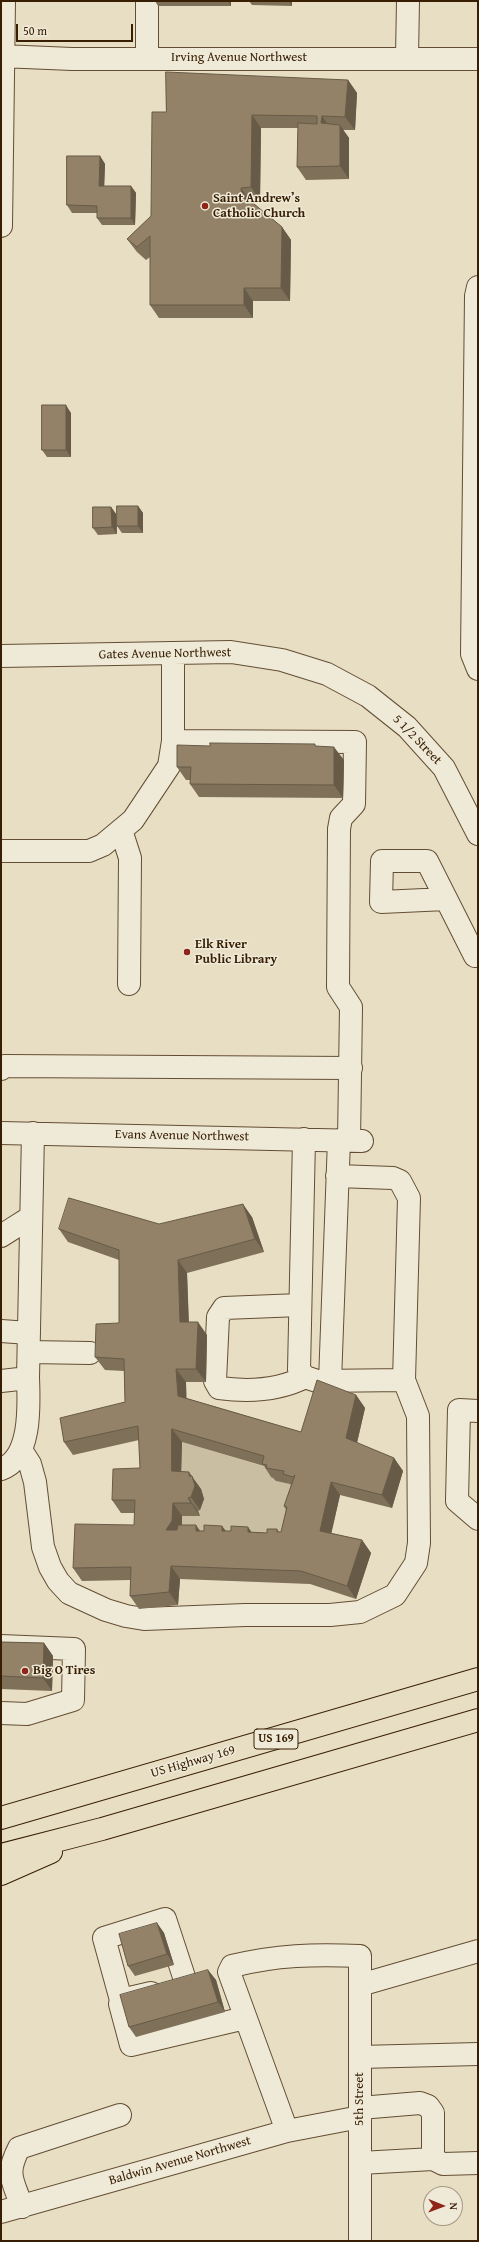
<!DOCTYPE html>
<meta charset="utf-8">
<style>
body{margin:0}
#map{position:relative;width:479px;height:2242px;overflow:hidden;background:#e7dec3;font-family:"Gentium Book Plus",serif}
canvas{display:block}
.frame{position:absolute;inset:0;border:2px solid #381e03;pointer-events:none}
.north{position:absolute;left:423px;top:2186px;width:40px;height:40px;box-sizing:border-box;background:#efead8;border:1px solid #a69883;border-radius:50%;rotate:91deg;font-size:11px;font-weight:700;line-height:16px;text-align:center;color:#381e03}
.north::after{content:'';display:block;margin:auto;width:14px;height:18px;background:#8f2418;clip-path:polygon(50% 0,100% 100%,50% 72%,0 100%)}
.scale{position:absolute;left:16px;top:24px;width:117px;height:18px;box-sizing:border-box;border:2px solid #381e03;border-top:0;padding-left:5px;font-size:12px;line-height:14px;white-space:nowrap;color:#381e03;-webkit-text-stroke:3px #efead8;paint-order:stroke}
</style>
<div id="map">
<canvas width="479" height="2242"></canvas>
<div class="frame"></div>
<div class="north">N</div>
<div class="scale">50 m</div>
</div>
<script>
const g = document.querySelector('canvas').getContext('2d');
g.lineJoin = 'round';
function paint(path, color) {
  g.fillStyle = color;
  g.fill(path, 'evenodd');
}
function stroke(path, color, width, dash) {
  g.strokeStyle = color;
  g.lineWidth = width;
  g.lineCap = dash ? 'butt' : 'round';
  g.setLineDash(dash || []);
  g.stroke(path);
}
function drawText(font, color, halo, rows, align = 'center') {
  g.font = font + ' "Gentium Book Plus",serif';
  g.lineWidth = 3;
  g.setLineDash([]);
  g.textBaseline = 'middle';
  g.strokeStyle = halo;
  g.fillStyle = color;
  for (const [text, x, y, turn = 0] of rows) {
    g.save();
    g.translate(x, y);
    g.rotate((+turn || 0) * Math.PI / 180);
    g.textAlign = isNaN(turn) ? turn : align;
    if (halo) g.strokeText(text, 0, 0);
    g.fillText(text, 0, 0);
    g.restore();
  }
}
const green = new Path2D(`
 M182,1442L273,1469L276,1481L293,1484L291,1537L182,1534V1516H200L198,1511L200,1510L204,1499L201,1493L181,1484Z`);
const minor = new Path2D(`
 M147,1V58
 M1,56L72,59H478
 M407,57L408,1
 M1,226L4,1
 M478,287L476,296L472,654L478,669
 M1,656L231,652L282,660L327,674L368,696L407,727L444,768L478,834
 M173,741V653
 M121,830L130,858L129,984
 M1,851H89L103,845L133,820L169,766L173,741L355,742L354,804L341,818L339,829L338,987L351,1007L349,1141
 M446,899L381,902L382,861H427L475,956L478,955
 M1,1069L4,1066L351,1068
 M1,1133L362,1141
 M304,1139L299,1370L305,1377L317,1381L404,1380
 M1,1236L31,1217
 M300,1305L224,1308L218,1317L215,1381L219,1388C249,1392 278,1391 305,1377
 M1,1331L29,1333
 M29,1352L90,1353
 M1,1381L28,1378L33,1133
 M330,1381L339,1140
 M478,1411L459,1410L457,1501L478,1519
 M21,1450L30,1464L35,1482L43,1547L50,1567L58,1581L69,1593L106,1610L126,1616L144,1619L245,1615H330L360,1612L395,1595L416,1563L419,1543L418,1416L404,1380L409,1198L400,1181L393,1178L337,1176
 M1,1469C32,1459 29,1404 28,1377
 M1,1646L74,1649L73,1700L27,1714L1,1713
 M360,1985L478,1951
 M151,1993L121,2000L104,1938L165,1919L186,1983
 M121,2000L120,2004L131,2045L245,2018
 M360,2057L478,2054
 M360,2108L420,2103L428,2106L433,2113V2159L443,2164L478,2163
 M287,2131L229,1972L232,1966C277,1955 314,1954 360,1956V2241
 M360,2163L433,2159
 M22,2207C13,2180 5,2175 19,2148L120,2115
 M1,2212L287,2131L360,2117`);
const highway = new Path2D(`
 M1,1818L478,1679
 M1,1855L102,1829L478,1720
 M1,1874L51,1852`);
const wall = new Path2D(`
 M155,1H231V6H158Z
 M249,1H292V6L252,5Z
 M348,80L357,93L355,130H343L349,138V179L306,180L297,167L298,128H261L260,200L251,201L282,227L291,240L290,301H253V318H159L150,305V257L146,260L137,252L127,239L151,216L166,112Z
 M100,156L105,164L104,186H131L136,193L135,225H102L97,218V213H72L67,205Z
 M71,413V457H47L42,450Z
 M138,506L143,513V533H122L117,526Z
 M111,507L116,514L117,534L98,535L93,528Z
 M317,746L344,760L343,798L199,797L190,784V780H186L177,767Z
 M252,1217L264,1252L187,1273L189,1322L207,1335L206,1382H186V1398L301,1432L356,1395L365,1408L357,1443L394,1458L403,1471L392,1508L340,1495L331,1533L362,1540L371,1553L356,1599L310,1584L180,1579L178,1605L139,1609L130,1596V1580L82,1581L73,1568L134,1525L135,1513H121L112,1500L140,1468L139,1440L73,1455L64,1442L125,1402L124,1371L105,1370L95,1357L119,1323V1260L68,1242L59,1229L159,1224ZM182,1442L264,1466L271,1477L273,1478L276,1481L290,1484L291,1485L284,1506L286,1510L281,1532H279L277,1529L267,1533L226,1531L222,1526L204,1531H200L182,1525V1516H200L198,1511L200,1510L204,1499L201,1489L198,1485L181,1471Z
 M1,1642L44,1643L53,1656L52,1691L1,1689Z
 M157,1923L164,1933L174,1965L135,1976L128,1966Z
 M208,1970L216,1980L225,2012L136,2037L129,2027Z`);
const shadedWall = new Path2D(`
 M228,1H231V6Z
 M289,1H292V6Z
 M348,80L357,93L355,130L345,117Z
 M252,115L261,128L260,200L251,187Z
 M322,116L331,129L321,123Z
 M340,125L349,138V179L340,166Z
 M100,156L105,164L104,193L99,186Z
 M131,186L136,193L135,225L131,218Z
 M241,188L250,201L242,198Z
 M282,227L291,240L290,301L281,288Z
 M244,288L253,301V318L244,305Z
 M66,405L71,413V457L66,450Z
 M138,506L143,513V533L138,526Z
 M111,507L116,514L117,534L112,527Z
 M334,747L344,760L343,798L334,785Z
 M243,1204L252,1217L264,1252L255,1239Z
 M178,1260L187,1273L189,1335L180,1322Z
 M198,1322L207,1335L206,1382L196,1369Z
 M176,1369L186,1382L187,1409L178,1396Z
 M356,1395L365,1408L355,1451L346,1438Z
 M172,1429L182,1442L181,1484L172,1471Z
 M394,1458L403,1471L392,1508L382,1495Z
 M189,1472L201,1489L204,1499L200,1510L191,1497Z
 M331,1482L340,1495L329,1544L320,1531Z
 M188,1498L198,1511L200,1516L191,1503Z
 M173,1503L182,1516V1534L166,1530Z
 M196,1525L205,1538L196,1531Z
 M222,1526L231,1539L222,1531Z
 M248,1527L257,1540L248,1532Z
 M362,1540L371,1553L356,1599L347,1586Z
 M171,1566L180,1579L178,1605L169,1592Z
 M44,1643L53,1656L52,1691L43,1678Z
 M157,1923L164,1933L174,1965L167,1954Z
 M208,1970L216,1980L225,2012L218,2002Z`);
const building = new Path2D(`
 M166,72L348,80L345,117L322,116L321,123L340,125V166L297,167L298,123L317,124V116L252,115L251,187L241,188L242,198L249,200L282,227L281,288H244V305H150V236L137,247L127,239L151,216L152,112H166Z
 M67,156H100L99,186H131V218H97V206L67,205Z
 M42,405H66V450H42Z
 M117,506H138V526H117Z
 M93,507H111L112,527L93,528Z
 M210,743L315,744V746L334,747V785L190,784L191,767H177V745L210,746Z
 M69,1198L159,1224L243,1204L255,1239L178,1260L180,1322H198L196,1369H176L178,1396L301,1432L317,1380L356,1395L346,1438L394,1458L382,1495L331,1482L320,1531L362,1540L347,1586L301,1571L171,1566L169,1592L130,1596L131,1567L73,1568L75,1524L134,1525L135,1500H112L113,1469L140,1468L138,1426L64,1442L60,1418L125,1402L124,1359L95,1357L96,1324L119,1323V1250L59,1229ZM172,1429L264,1456L262,1464L267,1465L266,1468L284,1471L283,1474L293,1477L295,1475L284,1506L287,1507L281,1532H277V1529H267V1533L248,1532V1527L231,1526V1531H222V1526L204,1525V1531H196V1525H178L177,1530H166L172,1521L173,1503H191L188,1498L191,1497L195,1486L192,1476H189V1472L172,1471Z
 M1,1642L44,1643L43,1678L1,1676Z
 M157,1923L167,1954L128,1966L119,1934Z
 M208,1970L218,2002L129,2027L120,1995Z`);
const markers = [
 [205,206,4,"#8f2418"],
 [187,952,4,"#8f2418"],
 [25,1671,4,"#8f2418"]
];
const shields = [
 [276,1739,44]
];
const shieldNames = [
 ["US 169",276,1739]
];
const streetNames = [
 ["Irving Avenue Northwest",239,58],
 ["Gates Avenue Northwest",165,654,-1],
 ["5 1/2 Street",417,740,46],
 ["Evans Avenue Northwest",182,1136,1],
 ["US Highway 169",193,1762,-16],
 ["5th Street",360,2099,-90],
 ["Baldwin Avenue Northwest",180,2161,-16]
];
const poiNames = [
 ["Saint Andrew’s",213,199],
 ["Catholic Church",213,214],
 ["Elk River",195,945],
 ["Public Library",195,960],
 ["Big O Tires",33,1671]
];
paint(green, '#c9bda2');
stroke(minor, '#644e33', 24);
stroke(highway, '#381e03', 24);
stroke(minor, '#efead8', 22);
stroke(highway, '#e7dec3', 22);
paint(wall, '#7e7059');
paint(shadedWall, '#675b48');
paint(building, '#938267');
stroke(building, '#675b48', 1);
for (const [x, y, r, color] of markers) {
  const dot = new Path2D();
  dot.arc(x, y, r, 0, 2 * Math.PI);
  g.fillStyle = color;
  g.fill(dot);
  stroke(dot, '#efead8', 1.5);
}
for (const [x, y, w] of shields) {
  const box = new Path2D();
  box.roundRect(x - w / 2, y - 10, w, 20, 3);
  g.fillStyle = '#efead8';
  g.fill(box);
  stroke(box, '#381e03', 1);
}
drawText('bold 12px', '#381e03', null, shieldNames);
drawText('13px', '#381e03', '#efead8', streetNames);
drawText('bold 13px', '#381e03', '#efead8', poiNames, 'left');
</script>
